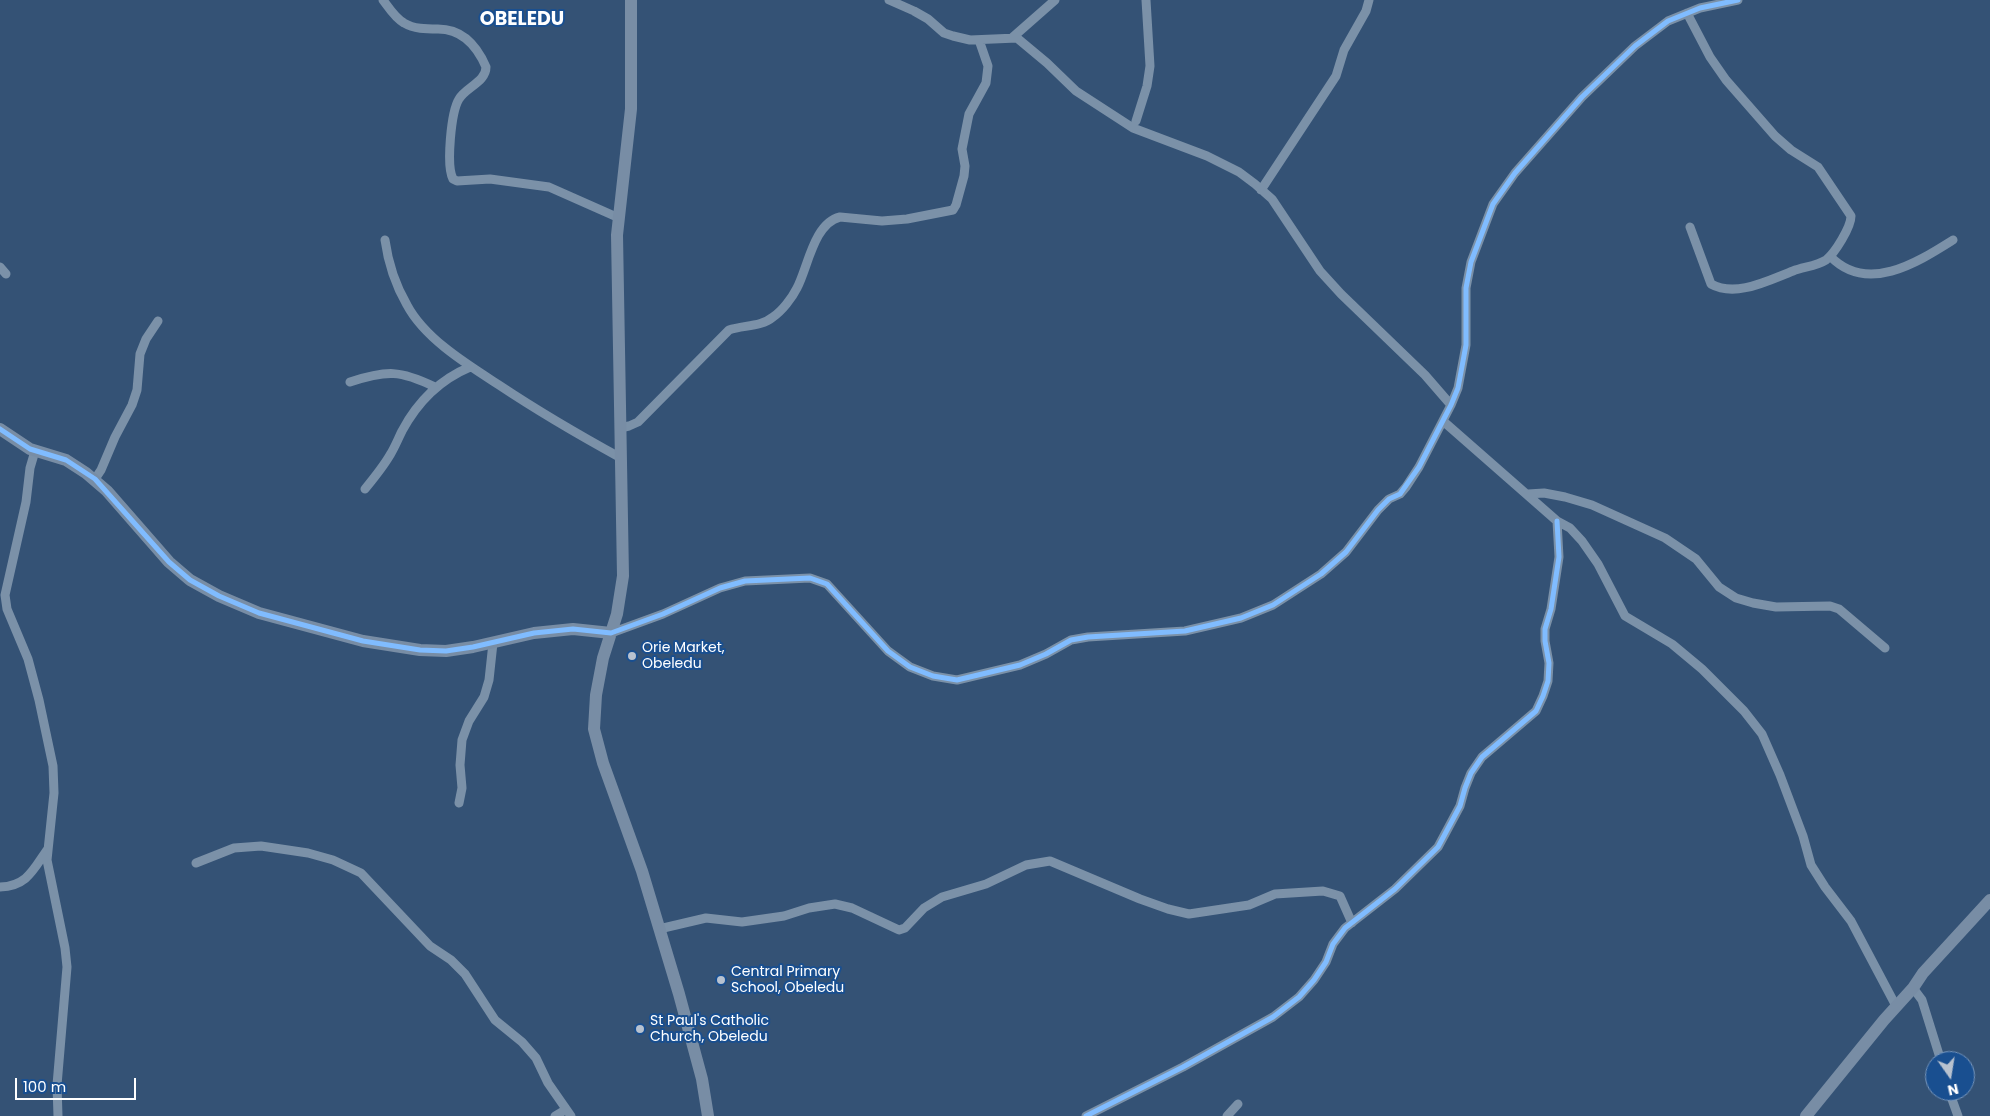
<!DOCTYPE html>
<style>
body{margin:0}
#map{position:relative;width:1990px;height:1116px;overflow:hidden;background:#345275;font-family:Poppins,sans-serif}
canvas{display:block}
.north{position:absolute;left:1925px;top:1051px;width:50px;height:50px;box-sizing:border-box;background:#194f90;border:1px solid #7595bc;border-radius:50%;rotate:167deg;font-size:14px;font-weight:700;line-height:20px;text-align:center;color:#fff}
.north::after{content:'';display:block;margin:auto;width:18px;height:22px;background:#b8c2cf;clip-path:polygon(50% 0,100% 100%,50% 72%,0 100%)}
.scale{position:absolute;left:15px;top:1078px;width:121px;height:22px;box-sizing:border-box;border:2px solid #fff;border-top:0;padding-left:6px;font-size:15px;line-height:18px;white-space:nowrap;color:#fff;-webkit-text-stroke:4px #194f90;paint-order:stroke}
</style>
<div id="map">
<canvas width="1990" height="1116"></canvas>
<div class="north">N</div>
<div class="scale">100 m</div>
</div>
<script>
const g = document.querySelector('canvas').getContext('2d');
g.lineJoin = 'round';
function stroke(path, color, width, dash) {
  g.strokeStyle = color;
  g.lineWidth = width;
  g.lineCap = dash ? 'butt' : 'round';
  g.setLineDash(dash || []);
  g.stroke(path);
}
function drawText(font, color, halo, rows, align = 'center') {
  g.font = font + ' Poppins,sans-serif';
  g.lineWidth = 4;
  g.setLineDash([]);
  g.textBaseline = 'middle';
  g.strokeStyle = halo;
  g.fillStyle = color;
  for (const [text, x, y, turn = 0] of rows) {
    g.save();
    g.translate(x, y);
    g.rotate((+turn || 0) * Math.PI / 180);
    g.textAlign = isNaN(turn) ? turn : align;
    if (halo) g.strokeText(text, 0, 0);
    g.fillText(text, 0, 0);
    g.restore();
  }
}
const street = new Path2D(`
 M383,0C389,8 395,18 404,23C414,29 426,29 438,29C462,29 477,46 486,67C486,82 466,87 459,99C451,112 446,166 453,179L457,181L490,179L549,187L619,218
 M889,0L914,11L928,19L944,33L953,36L970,40L1017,38L1047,63L1076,91L1133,128L1207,156L1239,172L1255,184L1272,199L1320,271L1341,294L1425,375L1451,405
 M1687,13L1710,57L1726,80L1775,136L1791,150L1818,167L1851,216C1851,227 1835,253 1826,260C1817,266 1803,267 1793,271C1769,280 1736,298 1711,284L1690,227
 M1013,37L1055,0
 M1136,121L1147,86L1150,66L1146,0
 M1261,190L1336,76L1344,50L1366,11L1369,0
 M385,240C388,262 396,286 407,305C425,339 468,365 499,385C538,411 579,435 621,458
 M1830,256C1867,295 1918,262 1953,240
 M0,267L6,274
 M350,382C387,370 400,370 435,387
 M1443,421L1557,521L1570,528L1582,541L1598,564L1625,616L1672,644L1702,669L1744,711L1762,734L1780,775L1803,836L1811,865L1825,887L1851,921L1896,1006
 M620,428L629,426L638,422L729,330C743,325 761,327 773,317C782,311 792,298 797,288C808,267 814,223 840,217L882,221L907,219L953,210L956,205L964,176L965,166L962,149L969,114L986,83L988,66L979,40
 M35,451L30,468L26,502L5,595L7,609L28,659L39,700L53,766L54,793L47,860L65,948L67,967L57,1085L58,1116
 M95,479L101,470L115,437L132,405L137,390L140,354L146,339L158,321
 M365,489C374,478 383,467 390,455C395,447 398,439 402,431C418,401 439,380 470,367
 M1528,494L1544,493L1565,497L1592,505L1665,538L1696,559L1719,587L1736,598L1753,603L1776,607L1830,606L1839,609L1885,648
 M611,633L663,614L720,588L745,581L810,578L827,584L888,651L910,667L933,676L957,680L1020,665L1046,654L1071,640L1088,637L1185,631L1241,618L1273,605L1321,574L1346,552L1378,510L1389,499L1400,494L1406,487L1419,467L1451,405L1458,388L1466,345V288L1471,262L1493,204L1515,173L1582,97L1635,46L1668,21L1700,8L1738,0
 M459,803L462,788L460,765L462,740L469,721L484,697L489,680L493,643
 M196,863L234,848L261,846L308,853L333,860L361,873L430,946L451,960L465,974L495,1020L522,1042L536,1058L548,1083L571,1116
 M0,887C27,886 33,870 47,850
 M659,929L706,918L742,922L784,916L809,908L835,904L852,908L899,930L905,928L924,908L942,897L986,884L1026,865L1050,861L1140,899L1168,909L1189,914L1249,905L1275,894L1323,891L1340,896L1352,923
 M1913,988L1922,1000L1941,1061
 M1949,1091L1958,1116
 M555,1116L565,1110
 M1086,1116L1183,1067L1273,1017L1299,997L1314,980L1326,962L1333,944L1345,928L1395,889L1438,847L1460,806L1465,788L1471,773L1482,757L1536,711L1543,696L1548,681L1549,663L1545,641V629L1551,609L1559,557L1557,521
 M1227,1116L1238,1104`);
const secondary = new Path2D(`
 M631,0V109L617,235L623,576L617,614L603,658L596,695L594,729L603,763L642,871L679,994L702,1079L708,1116
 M0,429L30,449L66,460L86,473L107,491L169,562L190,580L219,596L259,613L363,641L420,650L446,651L473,647L534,633L573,629L611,633
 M1806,1116L1884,1020L1913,988L1923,973L1990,900`);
const cycleway = new Path2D(`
 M0,429L30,449L66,460L95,479L169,562L190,580L219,596L259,613L363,641L420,650L446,651L473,647L534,633L573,629L611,633L663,614L720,588L745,581L810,578L827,584L888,651L910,667L933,676L957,680L1020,665L1046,654L1071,640L1088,637L1185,631L1241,618L1273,605L1321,574L1346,552L1378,510L1389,499L1400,494L1419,467L1451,405L1458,388L1466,345V288L1471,262L1493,204L1515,173L1582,97L1635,46L1668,21L1700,8L1738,0
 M1086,1116L1183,1067L1273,1017L1299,997L1314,980L1326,962L1333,944L1345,928L1395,889L1438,847L1460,806L1465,788L1471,773L1482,757L1536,711L1543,696L1548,681L1549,663L1545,641V629L1551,609L1559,557L1557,521`);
const markers = [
 [632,656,5,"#b8c2cf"],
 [721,980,5,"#b8c2cf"],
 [640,1029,5,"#b8c2cf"]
];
const poiNames = [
 ["Orie Market,",642,648],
 ["Obeledu",642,664],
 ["Central Primary",731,972],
 ["School, Obeledu",731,988],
 ["St Paul's Catholic",650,1021],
 ["Church, Obeledu",650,1037]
];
const districtNames = [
 ["OBELEDU",522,20]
];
stroke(street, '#7b91a8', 9);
stroke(secondary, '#788da5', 12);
stroke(cycleway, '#80bcff', 5);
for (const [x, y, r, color] of markers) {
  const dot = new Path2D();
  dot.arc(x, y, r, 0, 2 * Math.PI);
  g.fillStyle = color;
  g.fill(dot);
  stroke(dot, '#194f90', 2);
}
drawText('14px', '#fff', '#194f90', poiNames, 'left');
drawText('bold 19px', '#fff', '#194f90', districtNames);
</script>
